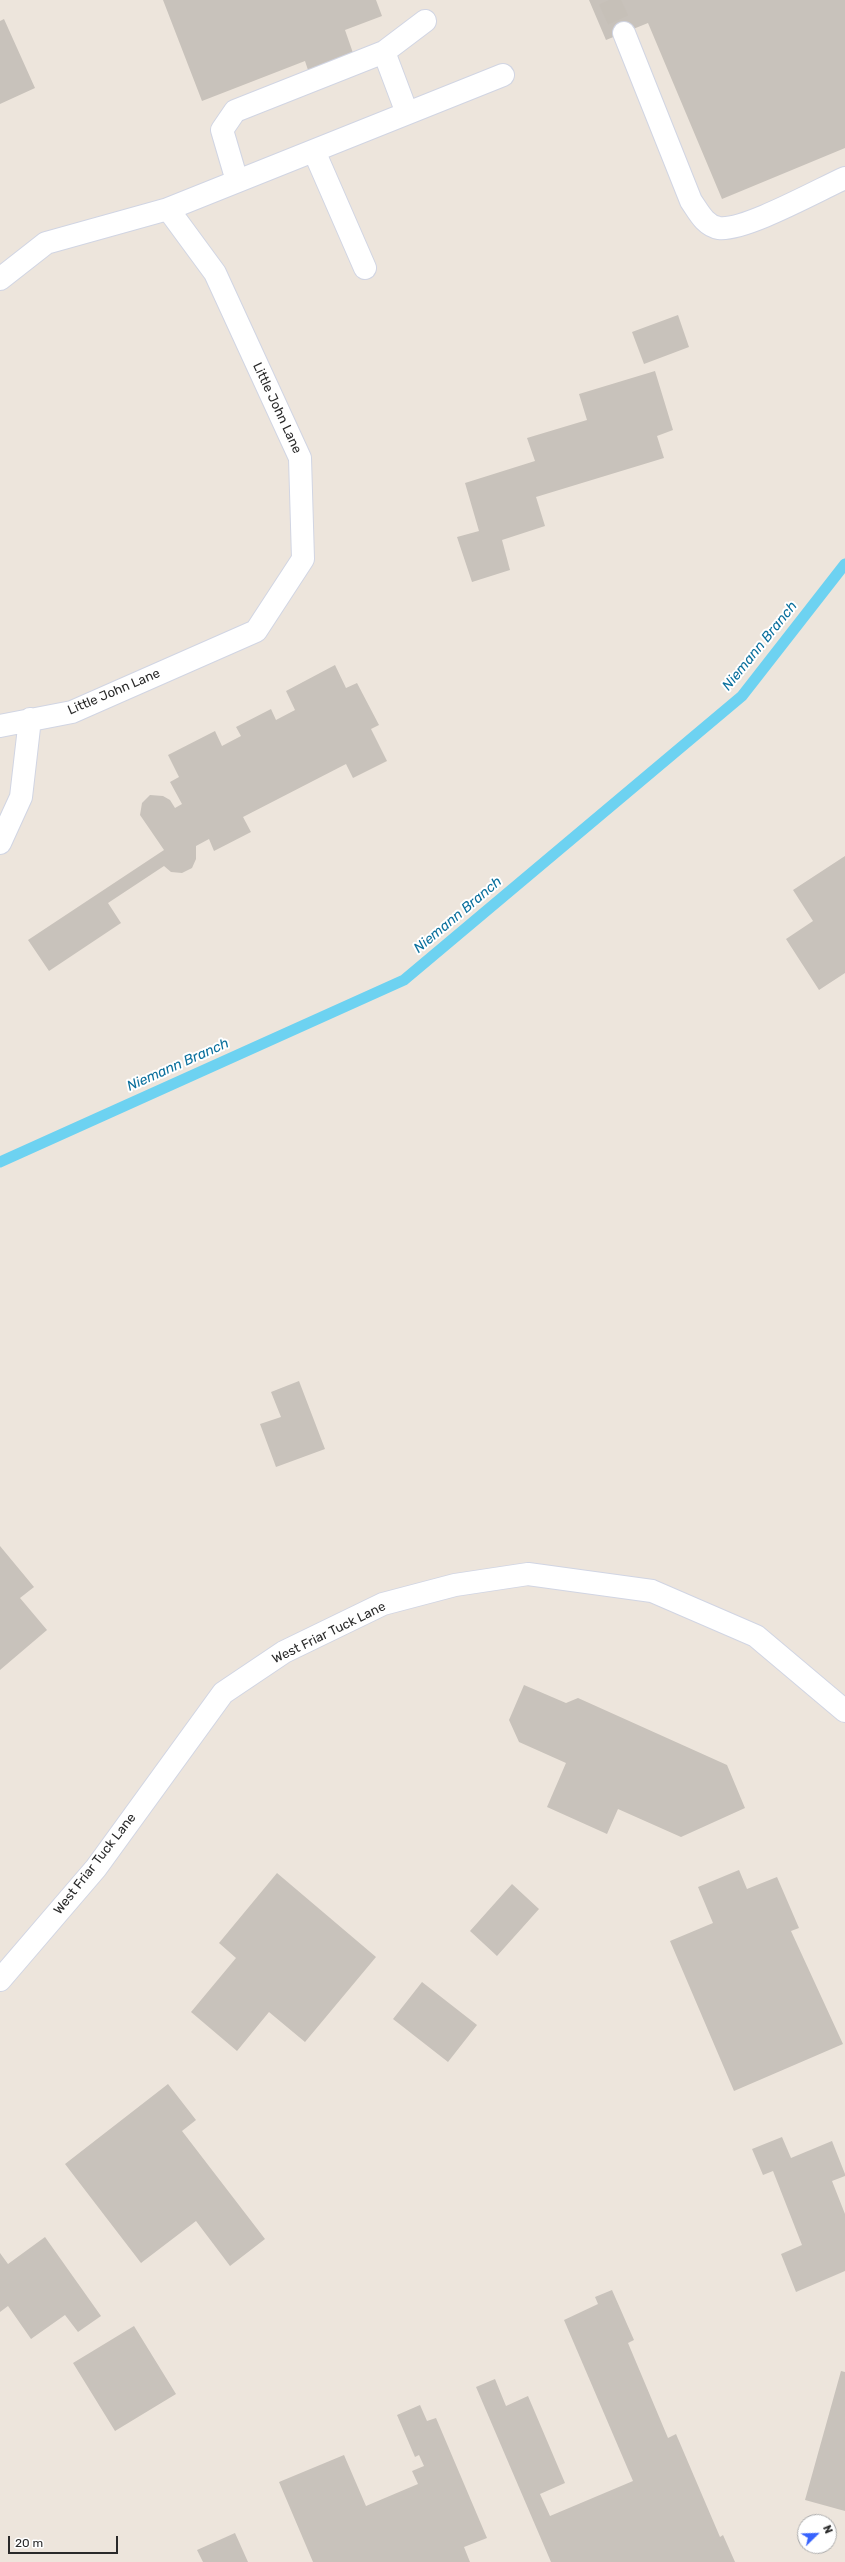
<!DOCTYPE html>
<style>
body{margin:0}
#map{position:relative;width:845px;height:2562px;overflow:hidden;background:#ede5dc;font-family:Rubik,sans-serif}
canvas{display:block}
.north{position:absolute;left:797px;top:2514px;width:40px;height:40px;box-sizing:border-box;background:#fff;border:1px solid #aaa;border-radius:50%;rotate:67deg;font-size:11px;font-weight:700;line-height:16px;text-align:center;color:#2a2a2a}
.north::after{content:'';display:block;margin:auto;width:14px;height:18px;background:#3863fd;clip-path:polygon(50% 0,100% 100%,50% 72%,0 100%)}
.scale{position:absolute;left:8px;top:2536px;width:110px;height:18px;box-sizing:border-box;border:2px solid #2a2a2a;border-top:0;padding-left:5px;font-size:12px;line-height:14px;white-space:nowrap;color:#2a2a2a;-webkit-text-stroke:3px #fff;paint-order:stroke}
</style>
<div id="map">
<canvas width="845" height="2562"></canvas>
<div class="north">N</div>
<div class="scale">20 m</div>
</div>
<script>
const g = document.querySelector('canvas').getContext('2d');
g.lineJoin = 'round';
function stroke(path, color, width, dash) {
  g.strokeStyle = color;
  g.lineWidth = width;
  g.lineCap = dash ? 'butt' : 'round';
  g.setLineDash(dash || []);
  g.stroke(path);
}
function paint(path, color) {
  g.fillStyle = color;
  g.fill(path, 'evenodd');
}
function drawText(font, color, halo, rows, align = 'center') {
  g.font = font + ' Rubik,sans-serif';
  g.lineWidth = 4;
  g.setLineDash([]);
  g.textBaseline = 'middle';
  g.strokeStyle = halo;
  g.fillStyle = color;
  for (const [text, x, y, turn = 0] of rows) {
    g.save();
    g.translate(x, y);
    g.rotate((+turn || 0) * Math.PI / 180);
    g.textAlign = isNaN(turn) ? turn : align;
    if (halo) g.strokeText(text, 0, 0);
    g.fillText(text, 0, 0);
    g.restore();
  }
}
const stream = new Path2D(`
 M0,1162L404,980L742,696L845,564`);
const building = new Path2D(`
 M163,0H376L382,16L345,30L353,53L308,70L305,61L202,101Z
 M589,0H845V148L722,199L648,23L606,40Z
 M4,19L35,88L0,104V21Z
 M678,315L689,347L644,364L632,332Z
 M655,371L673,430L657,436L664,458L536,497L545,526L502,540L510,570L472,582L457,537L479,531L465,483L535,461L527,438L587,420L579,394Z
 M335,665L346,688L357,683L379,725L371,729L387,761L353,778L346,764L243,817L251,832L214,851L209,839L196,846V859L192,868L182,873L171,872L164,866L108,903L121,923L49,971L28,940L164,850L140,815L142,803L150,795L163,796L170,800L175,808L182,804L170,782L179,777L168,755L215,731L222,746L241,736L236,727L271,709L276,720L295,710L286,691Z
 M845,856V973L819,990L786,939L813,921L793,890Z
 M299,1381L325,1449L276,1467L260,1424L281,1417L271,1392Z
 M0,1546L34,1587L20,1598L47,1630L0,1670Z
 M524,1685L566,1703L578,1698L727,1765L745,1808L681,1837L618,1809L607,1834L547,1807L566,1763L519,1742L509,1720Z
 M739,1870L747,1889L777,1877L799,1928L791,1931L843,2044L734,2091L670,1941L713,1923L698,1887Z
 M277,1873L376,1957L305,2042L269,2012L237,2051L191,2012L236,1958L219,1943Z
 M512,1884L539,1909L497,1956L470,1931Z
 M422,1982L477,2025L448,2062L393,2019Z
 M168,2084L196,2120L182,2131L265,2239L230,2266L196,2221L141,2263L65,2164Z
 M782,2137L791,2158L832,2141L845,2174V2176L832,2181L845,2214V2271L796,2292L781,2254L802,2245L773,2171L763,2175L752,2149Z
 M45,2237L101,2316L78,2332L65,2315L31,2339L8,2306L0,2312V2253L8,2264Z
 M612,2290L634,2340L628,2343L668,2438L676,2434L720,2537L723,2535L735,2562H551L476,2387L495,2379L506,2406L528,2396L565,2483L540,2494L550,2516L633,2481L564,2320L598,2304L595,2297Z
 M134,2326L176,2394L115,2431L73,2363Z
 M841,2371L845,2372V2511L805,2500Z
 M420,2405L427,2421L436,2418L487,2538L464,2547L470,2562H313L279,2482L344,2455L366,2506L418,2484L412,2471L424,2466L419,2455L415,2457L397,2415Z
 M235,2533L248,2562H203L197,2550Z`);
const minorTunnel = new Path2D(`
 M609,0L624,33`);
const minor = new Path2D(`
 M624,33L691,201C698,211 705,226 719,228C745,231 818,190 845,178
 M384,52L407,113
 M314,151L365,268
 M237,181L222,130L235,111L384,52L425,21
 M168,209L503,75
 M0,279L46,243L168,209L215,273L300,458L303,559L256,631L72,712L0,726
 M0,843L21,797L30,719
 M0,1980L96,1868L223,1693L284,1652L383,1604L455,1585L528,1574L652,1591L756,1636L845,1711`);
const streetNames = [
 ["Little John Lane",277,408,65],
 ["Little John Lane",114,692,-23],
 ["West Friar Tuck Lane",329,1633,-26],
 ["West Friar Tuck Lane",95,1864,-52]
];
const waterNames = [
 ["Niemann Branch",760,646,-51],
 ["Niemann Branch",458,915,-40],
 ["Niemann Branch",178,1065,-24]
];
stroke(stream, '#6dd2f1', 11);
paint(building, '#c8c2bb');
stroke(minorTunnel, '#c6c0b8', 22, [22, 11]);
stroke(minor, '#d1d5e3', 24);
stroke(minor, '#fff', 22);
drawText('13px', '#2a2a2a', '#fff', streetNames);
drawText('italic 14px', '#0b709d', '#fff', waterNames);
</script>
